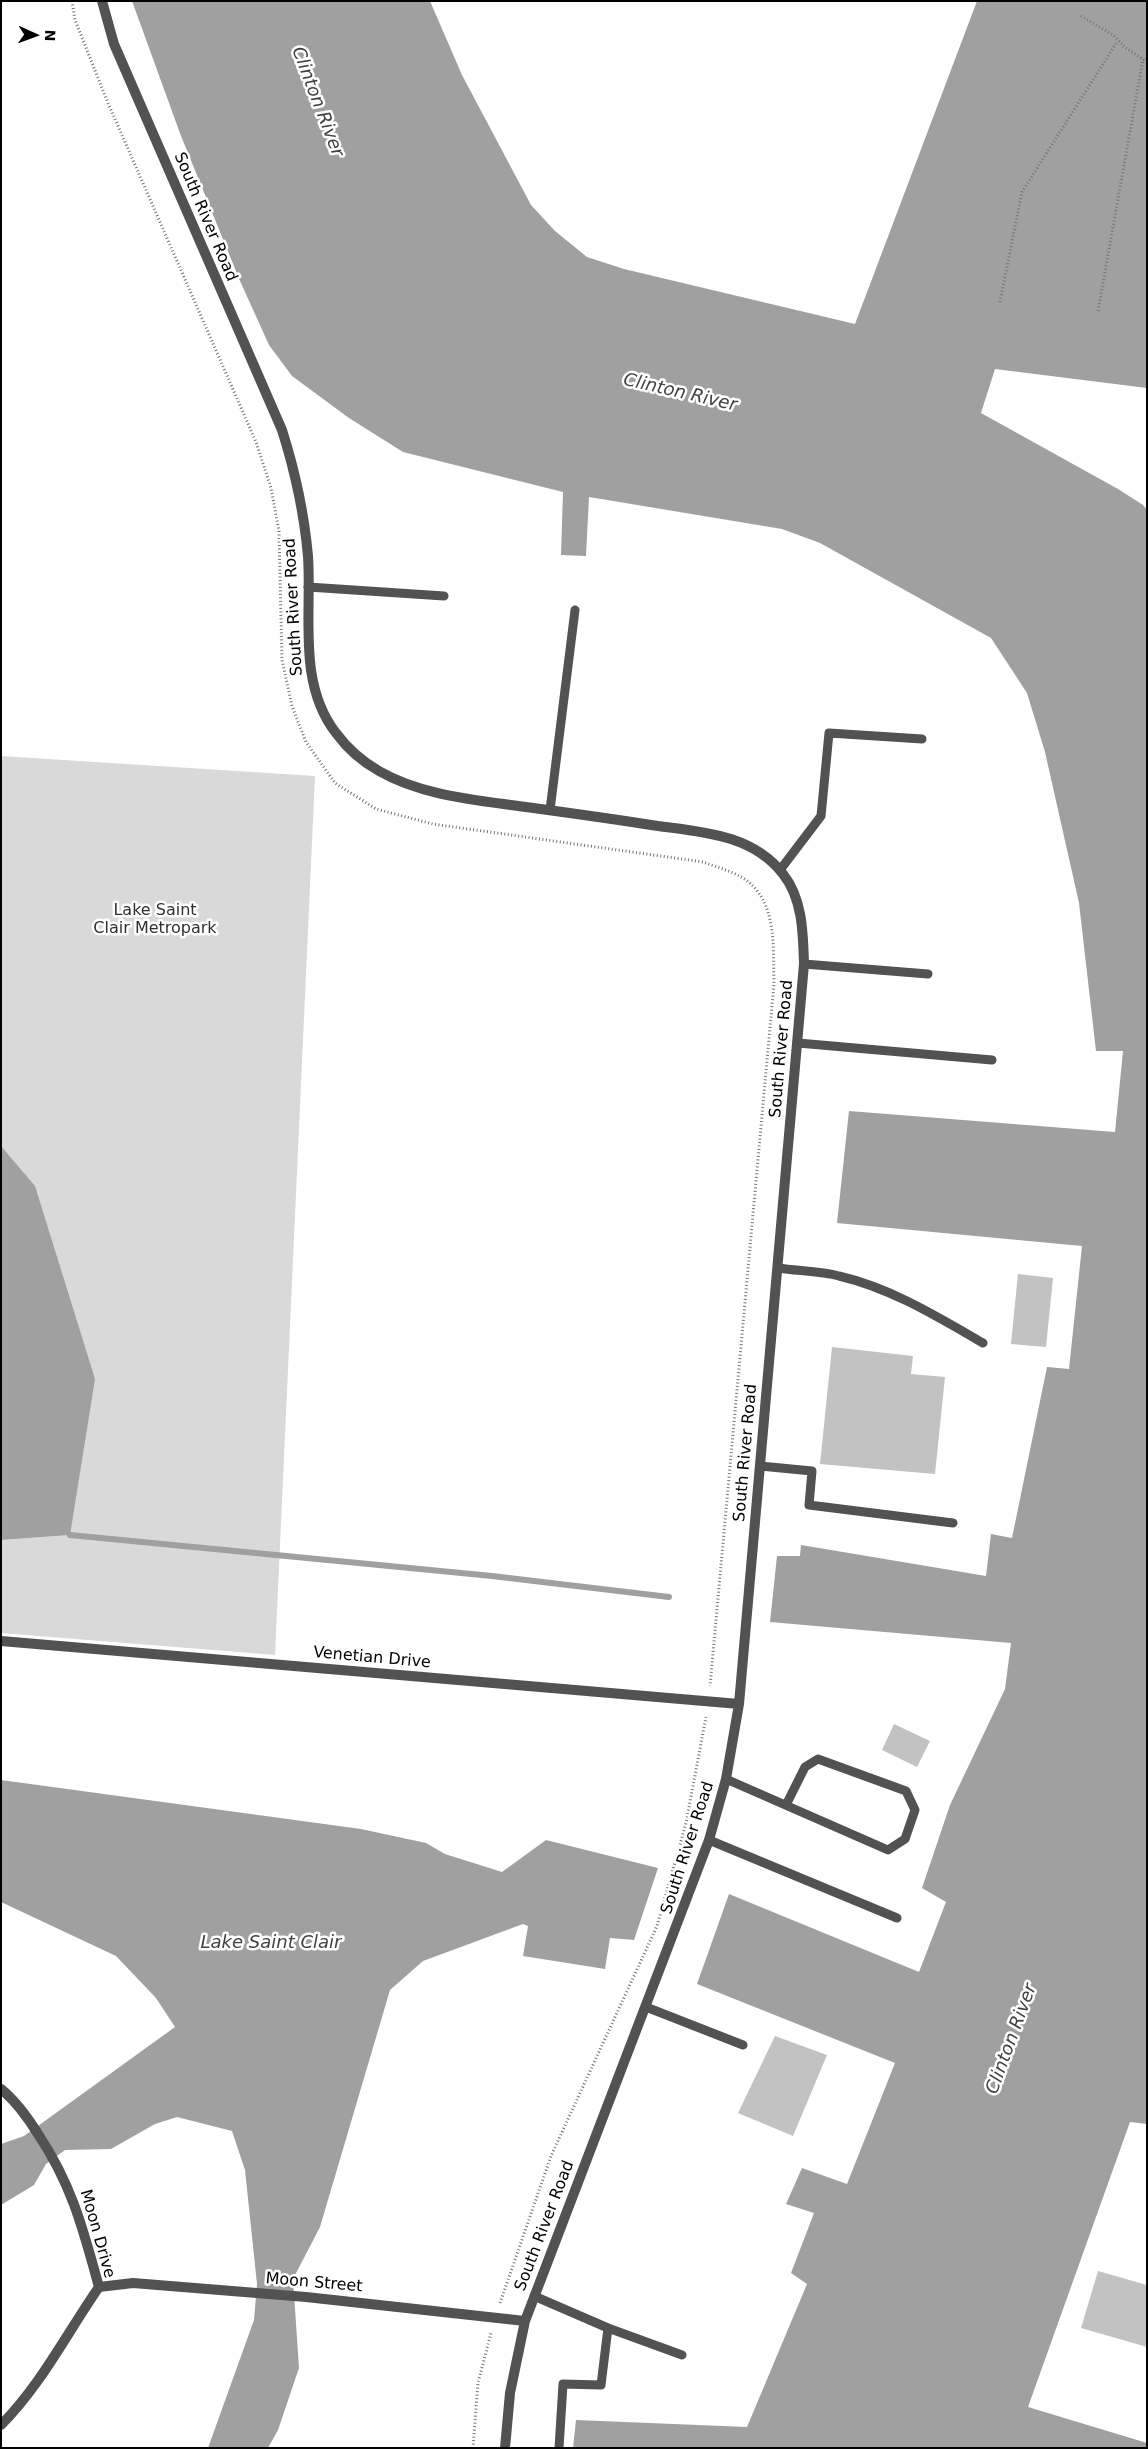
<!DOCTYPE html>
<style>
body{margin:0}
#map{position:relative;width:1148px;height:2449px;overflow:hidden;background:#fff;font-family:"DejaVu Sans",sans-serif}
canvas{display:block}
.frame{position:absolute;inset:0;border:2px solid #000;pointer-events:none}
.north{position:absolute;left:10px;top:10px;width:50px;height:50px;-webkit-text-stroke:4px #fff;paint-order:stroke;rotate:92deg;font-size:14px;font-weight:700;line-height:20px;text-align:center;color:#000}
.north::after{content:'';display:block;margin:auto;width:18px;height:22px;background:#000;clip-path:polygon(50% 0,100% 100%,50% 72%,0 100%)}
</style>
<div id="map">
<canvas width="1148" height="2449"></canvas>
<div class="frame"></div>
<div class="north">N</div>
</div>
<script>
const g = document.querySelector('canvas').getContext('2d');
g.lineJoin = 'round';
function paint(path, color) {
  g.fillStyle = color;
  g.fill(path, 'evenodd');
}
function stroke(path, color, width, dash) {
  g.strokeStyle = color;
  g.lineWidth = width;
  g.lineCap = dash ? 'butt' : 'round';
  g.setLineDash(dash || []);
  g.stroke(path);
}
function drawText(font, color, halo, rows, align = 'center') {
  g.font = font + ' "DejaVu Sans",sans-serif';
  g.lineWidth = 5;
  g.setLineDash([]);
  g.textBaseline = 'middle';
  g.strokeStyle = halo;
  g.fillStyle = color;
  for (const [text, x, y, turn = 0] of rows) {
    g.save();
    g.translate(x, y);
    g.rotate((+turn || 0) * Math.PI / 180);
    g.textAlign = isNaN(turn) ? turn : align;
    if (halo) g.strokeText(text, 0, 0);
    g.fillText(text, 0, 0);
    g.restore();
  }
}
const green = new Path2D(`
 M1,756L315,776L275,1655L1,1633V1540L70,1535L35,1187L1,1146Z`);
const water = new Path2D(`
 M132,1H430L462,75L531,205L555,231L587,257L624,269L855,324L977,1H1147V388L995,369L981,413L1118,489L1143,505L1147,510V2124L1130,2122L1028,2407L1147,2443V2448H573L576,2420L747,2427L807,2284L791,2273L814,2213L786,2204L802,2168L847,2184L895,2063L697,1984L729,1894L919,1972L946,1902L922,1888L950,1805L1005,1689L1011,1643L770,1622L777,1556H800L801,1545L986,1576L991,1534L1012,1538L1047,1367L1069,1369L1082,1246L837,1223L849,1111L1115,1132L1123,1051H1096L1079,903L1045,752L1027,693L991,638L820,543L782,529L589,497L586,556L561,555L563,492L403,452L349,418L292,376L269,345L240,281L181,136Z
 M1,1146L35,1186L95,1379L70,1535L1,1540Z
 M1,1780L361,1829L426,1843L445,1854L502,1872L546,1840L658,1868L634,1940L610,1938L605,1969L523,1956L528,1926L523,1924L423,1961L390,1990L320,2227L293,2279L299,2368L278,2430L268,2448H208L254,2320L257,2284L245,2170L232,2131L177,2117L155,2124L111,2149L65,2150L46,2164L34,2185L1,2205V2144L24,2136L175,2027L156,1998L116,1956L1,1902Z`);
const stream = new Path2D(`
 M70,1535L492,1576L669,1597`);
const building = new Path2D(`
 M1018,1274L1053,1278L1046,1347L1011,1344Z
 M832,1347L913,1356L911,1374L945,1377L935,1474L820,1464Z
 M894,1724L930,1741L917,1767L882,1750Z
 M775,2036L827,2055L793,2136L738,2113Z
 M1098,2271L1147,2285V2347L1081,2328Z`);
const path = new Path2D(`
 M72,1L75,20L108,103L256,442L271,488L279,531L282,660L292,706L306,742L335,783L376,809L433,824L703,862C719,868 740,873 752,885C777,909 773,952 774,984L710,1686
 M1081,16L1113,35L1124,46
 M1123,46L1147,62
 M1000,302L1022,192L1117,42
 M1098,311L1143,59
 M500,2303L551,2156L657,1926L686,1823L706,1717
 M473,2448L478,2383L491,2333`);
const service = new Path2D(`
 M308,587L444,596
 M550,810L575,610
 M780,870L821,816L829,733L922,739
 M804,964L928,974
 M798,1043L992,1060
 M778,1268C798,1271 820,1271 839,1276C891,1288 938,1317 983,1343
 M760,1466L812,1471L809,1505L953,1523
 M726,1779L888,1850L905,1839L915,1810L906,1791L818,1759L805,1767L786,1805
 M709,1840L897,1918
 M646,2007L743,2045
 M534,2296L608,2328L601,2385L563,2384L559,2448
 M608,2328L682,2355`);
const minor = new Path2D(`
 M102,1L114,44L282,430C295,471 304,512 308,556C312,614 297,683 336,733C347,748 363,762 379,771C422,796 478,800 526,807C570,813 614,819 658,826C703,832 753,835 783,874C803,899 803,934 804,964L739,1704L726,1779L709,1840L525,2321L510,2393L505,2448
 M1,1641L739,1704
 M1,2089C16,2101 28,2118 38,2134C72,2185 83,2229 99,2287C67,2333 41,2385 1,2425
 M99,2287L133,2283L306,2297L525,2321`);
const streetNames = [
 ["South River Road",205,217,67],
 ["South River Road",294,607,-93],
 ["South River Road",782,1049,-85],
 ["South River Road",746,1453,-85],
 ["Venetian Drive",372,1658,5],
 ["South River Road",688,1848,-72],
 ["South River Road",545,2226,-69],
 ["Moon Drive",97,2234,74],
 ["Moon Street",314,2283,5]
];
const parkNames = [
 ["Lake Saint",155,911],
 ["Clair Metropark",155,929]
];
const waterNames = [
 ["Clinton River",317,102,69],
 ["Clinton River",680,393,13],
 ["Lake Saint Clair",271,1943],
 ["Clinton River",1012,2039,-70]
];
paint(green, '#d9d9d9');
paint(water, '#a0a0a0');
stroke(stream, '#a0a0a0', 6);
paint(building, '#c2c2c2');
stroke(path, '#747474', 3, [1, 2.5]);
stroke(service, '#525252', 9);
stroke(minor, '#525252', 10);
drawText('16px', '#000', '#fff', streetNames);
drawText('16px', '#303030', '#fff', parkNames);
drawText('italic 18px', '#414141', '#fff', waterNames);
</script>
